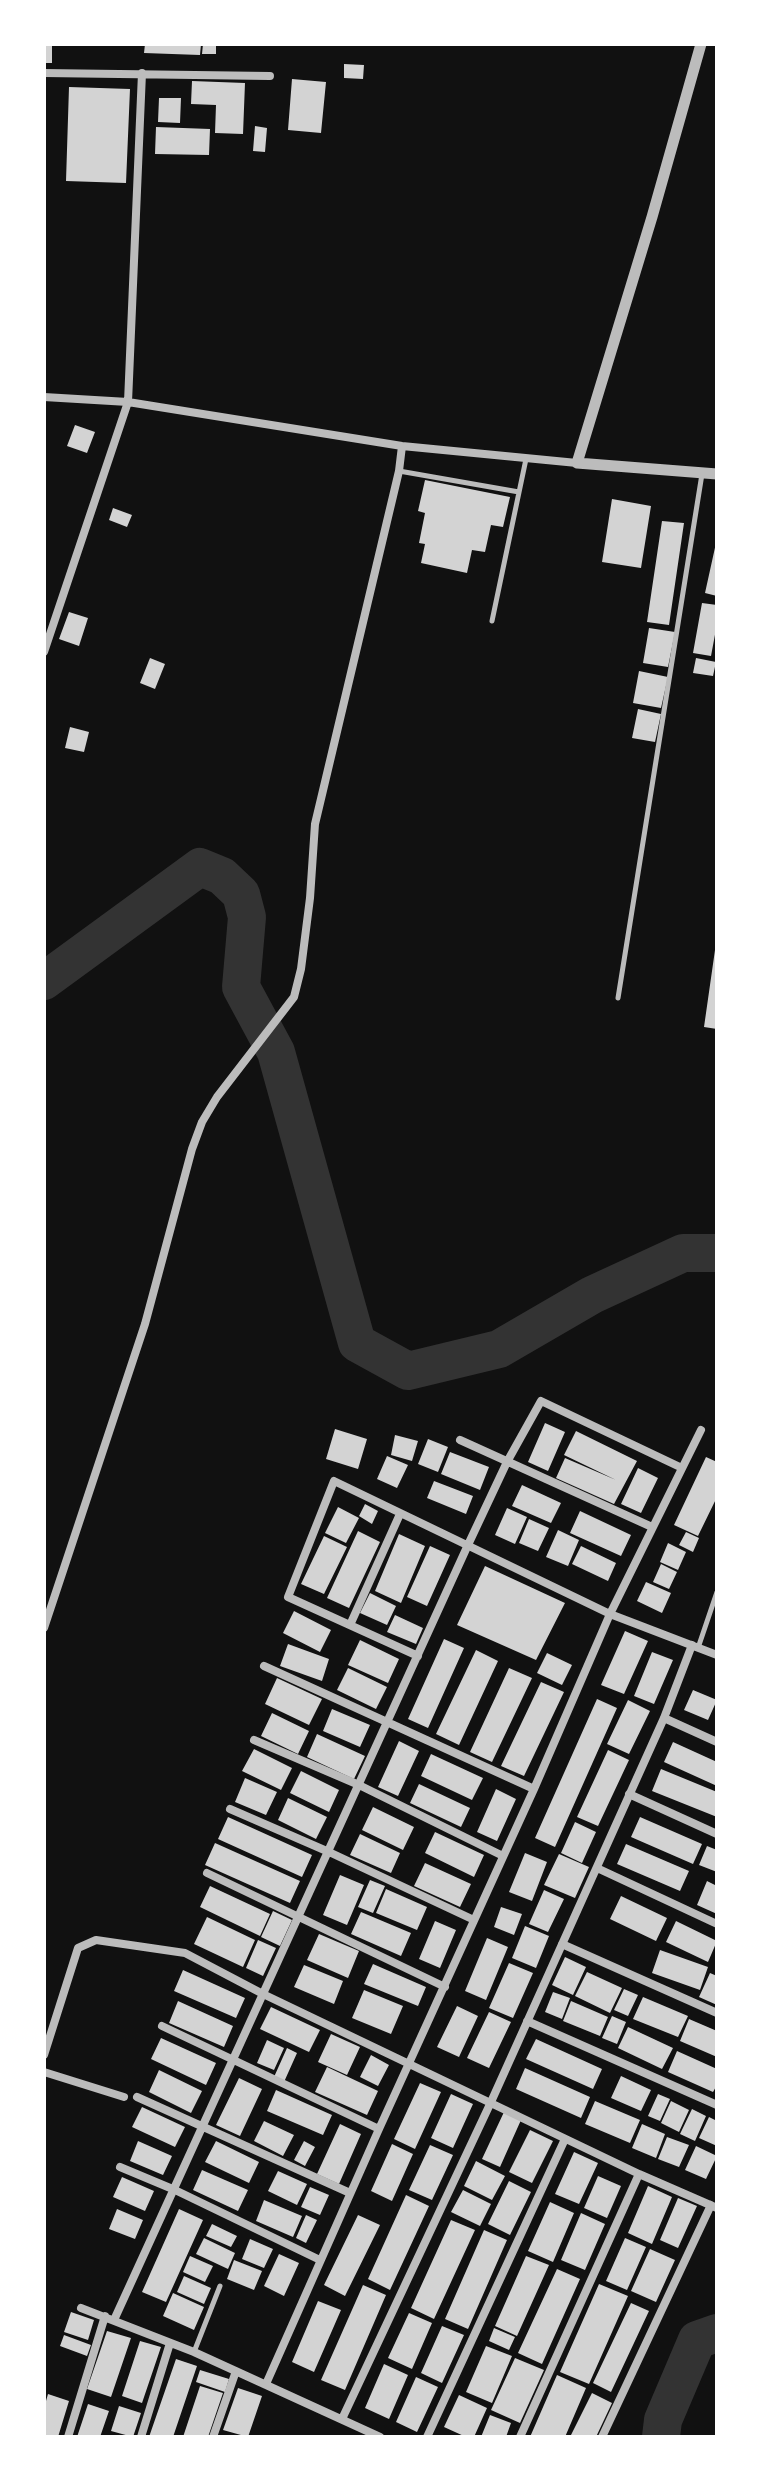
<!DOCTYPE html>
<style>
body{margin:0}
#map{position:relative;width:761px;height:2481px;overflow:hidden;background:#111;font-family:"Noto Sans",sans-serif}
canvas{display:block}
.frame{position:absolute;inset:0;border:46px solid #fff;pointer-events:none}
</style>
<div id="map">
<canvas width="761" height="2481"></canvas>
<div class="frame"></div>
</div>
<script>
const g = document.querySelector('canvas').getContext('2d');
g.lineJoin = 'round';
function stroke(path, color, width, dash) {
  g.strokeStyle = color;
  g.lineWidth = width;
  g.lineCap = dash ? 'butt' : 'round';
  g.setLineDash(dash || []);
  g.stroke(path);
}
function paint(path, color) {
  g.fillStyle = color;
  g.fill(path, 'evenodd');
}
const river = new Path2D(`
 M44,981L200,867L222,876L241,894L247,917L241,987L276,1052L357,1343L408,1371L499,1349L592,1295L683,1253H717
 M661,2437L663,2420L697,2340L717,2333`);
const building = new Path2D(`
 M44,44H52V63H44Z
 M145,44H201L200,55L144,53Z
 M203,44H216V54H202Z
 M344,64L364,65L363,79L344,78Z
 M292,79L326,82L321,133L288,130Z
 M192,81L245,83L243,134L215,133L216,105L191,104Z
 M69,87L130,89L126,183L66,181Z
 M159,98H181L180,123L158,122Z
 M255,126L267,128L265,152L253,151Z
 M156,127L210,129L209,155L155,154Z
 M75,425L95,432L87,453L67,446Z
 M425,480L510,497L503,527L491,525L485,552L472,550L467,573L421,563L425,544L419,543L425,513L418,511Z
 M612,499L651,506L641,568L602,562Z
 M113,508L132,515L127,527L109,520Z
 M662,521L684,523L669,625L647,622Z
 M716,543H717V596L705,593Z
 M702,603L717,605V624L711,656L693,653Z
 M69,612L88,618L79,646L59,639Z
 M649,628L675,632L668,667L643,663Z
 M150,658L165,664L155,689L140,683Z
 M696,658L716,662L713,676L693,673Z
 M639,671L668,677L661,708L633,703Z
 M638,709L661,714L655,742L632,738Z
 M70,727L89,732L84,752L65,748Z
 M715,950H717V1029L704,1027Z
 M545,1423L565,1432L548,1471L528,1462Z
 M335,1429L367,1439L358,1469L326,1459Z
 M576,1431L637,1461L614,1504L556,1478L565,1458L616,1480L564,1455Z
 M395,1435L418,1441L412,1461L391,1455Z
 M428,1439L448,1447L438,1472L418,1464Z
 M450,1452L489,1467L480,1490L441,1474Z
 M387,1456L408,1465L397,1488L377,1479Z
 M706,1457L717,1462V1497L698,1536L674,1525Z
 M638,1468L658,1478L641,1513L621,1504Z
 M434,1481L473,1496L466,1514L427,1498Z
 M522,1485L561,1503L551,1523L512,1506Z
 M365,1504L378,1511L372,1524L359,1516Z
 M338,1507L359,1518L346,1543L325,1533Z
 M507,1508L527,1517L515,1544L495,1535Z
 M580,1511L631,1535L621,1556L570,1533Z
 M529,1519L549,1528L538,1551L519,1543Z
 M558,1530L579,1540L568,1566L546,1557Z
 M358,1531L380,1542L349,1608L327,1598Z
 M686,1532L699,1538L693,1552L679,1545Z
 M399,1534L425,1546L401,1603L375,1591Z
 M324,1536L347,1547L324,1594L301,1584Z
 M668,1543L686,1552L678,1570L660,1562Z
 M430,1546L450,1555L427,1606L407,1597Z
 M581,1546L616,1563L608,1581L572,1564Z
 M661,1564L677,1572L669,1589L653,1582Z
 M485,1566L565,1603L536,1660L457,1625Z
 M646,1582L671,1593L662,1613L637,1601Z
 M370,1593L396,1606L387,1625L360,1613Z
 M294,1611L331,1630L320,1652L283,1633Z
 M395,1615L423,1628L416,1644L387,1632Z
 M625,1631L648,1641L624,1694L601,1685Z
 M444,1639L464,1648L428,1728L408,1719Z
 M360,1640L399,1659L388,1683L348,1665Z
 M288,1644L329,1659L322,1681L280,1666Z
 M476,1650L498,1661L459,1745L436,1734Z
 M652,1652L673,1660L654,1704L634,1696Z
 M547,1653L572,1665L562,1685L537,1673Z
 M348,1668L387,1687L376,1709L337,1690Z
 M509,1668L532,1678L492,1762L470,1752Z
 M277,1678L322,1699L309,1725L265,1704Z
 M541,1682L564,1692L524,1776L501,1766Z
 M693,1690L717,1700L708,1720L684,1710Z
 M597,1699L617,1708L555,1847L535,1838Z
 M628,1700L650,1711L629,1754L607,1744Z
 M332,1709L370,1725L360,1747L323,1731Z
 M272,1713L309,1731L298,1754L261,1736Z
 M317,1734L365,1756L354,1779L307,1757Z
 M399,1741L419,1751L398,1796L378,1787Z
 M673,1742L717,1762V1786L664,1762Z
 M254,1749L292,1768L281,1790L242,1771Z
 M608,1750L629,1760L598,1826L577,1817Z
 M431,1754L483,1778L472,1800L421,1776Z
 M661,1769L717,1792V1817L652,1791Z
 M301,1771L339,1790L329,1812L290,1793Z
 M245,1778L277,1792L266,1815L235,1802Z
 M419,1784L470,1808L461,1827L410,1803Z
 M496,1789L516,1799L497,1841L477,1832Z
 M288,1798L327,1817L316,1839L278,1820Z
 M373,1807L414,1827L403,1850L362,1830Z
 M228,1817L312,1855L302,1877L218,1839Z
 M640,1817L702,1844L693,1864L631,1837Z
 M575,1822L596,1832L582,1863L561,1853Z
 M435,1832L484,1855L474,1877L425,1853Z
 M360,1834L400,1853L391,1873L350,1855Z
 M215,1843L300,1881L290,1903L205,1865Z
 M626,1844L689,1871L680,1891L617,1864Z
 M707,1846L717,1850V1872L699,1865Z
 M525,1853L547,1862L532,1901L509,1892Z
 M559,1854L589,1867L575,1898L544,1885Z
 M425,1863L471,1884L460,1907L414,1886Z
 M340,1875L364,1885L347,1925L323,1915Z
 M370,1880L385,1886L373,1913L358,1907Z
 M707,1881L717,1886V1914L697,1905Z
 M210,1886L270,1914L260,1936L200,1907Z
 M386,1889L427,1907L417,1930L376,1913Z
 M544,1890L564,1899L548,1932L529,1924Z
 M621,1896L667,1918L656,1941L610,1919Z
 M501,1907L522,1914L514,1935L494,1927Z
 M273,1911L292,1920L280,1946L261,1937Z
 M361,1912L411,1933L401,1956L351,1934Z
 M207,1917L255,1940L243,1967L194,1944Z
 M435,1921L456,1930L440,1968L419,1959Z
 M676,1921L717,1941L708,1962L666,1942Z
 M525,1926L549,1936L536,1968L512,1958Z
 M319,1934L359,1951L348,1978L307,1960Z
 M487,1938L508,1947L486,2000L465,1991Z
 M258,1940L276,1948L263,1976L246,1968Z
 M660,1950L708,1967L700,1990L652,1973Z
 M565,1957L586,1967L573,1995L552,1985Z
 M509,1963L533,1973L513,2018L489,2008Z
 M373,1964L426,1987L418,2006L364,1984Z
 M304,1965L343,1981L334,2004L294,1987Z
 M183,1970L245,1998L236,2018L174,1991Z
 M587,1972L622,1988L610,2013L575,1996Z
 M710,1973L717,1976V2005L699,1997Z
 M624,1989L638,1995L628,2016L614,2010Z
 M364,1990L403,2006L391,2034L352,2018Z
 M553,1992L570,1998L562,2019L545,2012Z
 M643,1997L688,2016L678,2037L633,2019Z
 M178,2001L233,2026L224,2047L169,2023Z
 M571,2001L608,2017L600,2036L563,2021Z
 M457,2006L478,2016L459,2057L437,2047Z
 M271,2007L320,2030L309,2052L260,2029Z
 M489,2012L511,2022L489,2068L467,2058Z
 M612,2016L626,2022L617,2044L602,2038Z
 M689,2019L717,2031V2057L680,2041Z
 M628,2027L673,2048L662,2069L618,2048Z
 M331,2034L360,2047L347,2075L318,2062Z
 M161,2038L216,2063L206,2085L151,2059Z
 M536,2039L602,2069L593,2089L526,2059Z
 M267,2040L284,2048L274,2070L257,2063Z
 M287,2048L297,2053L284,2082L274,2077Z
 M677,2051L717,2069V2085L713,2092L668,2072Z
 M371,2055L389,2065L378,2086L360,2077Z
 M327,2067L378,2091L367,2115L315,2092Z
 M525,2068L590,2097L581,2118L516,2089Z
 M159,2070L202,2091L191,2113L149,2092Z
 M621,2076L651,2090L641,2111L611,2098Z
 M239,2078L262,2089L240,2136L216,2125Z
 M420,2083L441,2092L415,2149L394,2139Z
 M276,2090L332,2115L323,2135L267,2111Z
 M451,2094L473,2104L453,2148L431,2138Z
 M658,2094L670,2099L660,2121L648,2116Z
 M595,2101L640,2120L630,2143L585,2124Z
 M671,2101L689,2110L679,2132L661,2123Z
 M142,2107L185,2127L175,2147L132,2127Z
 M692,2109L706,2116L695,2141L680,2134Z
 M504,2112L521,2120L500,2167L482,2159Z
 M709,2117L717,2121V2146L699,2138Z
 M264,2121L294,2135L283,2156L254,2141Z
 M340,2124L361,2134L339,2184L317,2174Z
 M642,2124L665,2134L656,2158L632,2148Z
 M530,2130L553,2141L532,2183L509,2172Z
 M667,2137L689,2145L679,2167L658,2159Z
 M138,2141L172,2156L163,2175L130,2161Z
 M216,2141L259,2162L249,2183L205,2162Z
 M304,2141L315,2147L305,2166L294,2160Z
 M392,2144L413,2154L392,2201L371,2191Z
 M430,2145L453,2155L432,2200L409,2190Z
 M696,2146L717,2156L706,2179L685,2170Z
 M574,2152L598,2163L579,2204L555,2194Z
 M476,2161L505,2176L492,2200L464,2186Z
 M202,2170L248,2190L238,2211L193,2190Z
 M278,2171L307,2184L297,2205L268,2191Z
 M598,2176L621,2186L607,2218L584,2208Z
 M122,2177L154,2191L145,2211L113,2197Z
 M509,2181L531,2192L510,2235L488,2224Z
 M648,2186L672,2197L652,2244L628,2233Z
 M310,2187L329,2195L320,2215L301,2207Z
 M463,2190L491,2204L480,2226L451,2212Z
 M406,2195L429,2206L390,2290L368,2279Z
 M678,2198L697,2206L678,2248L660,2240Z
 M264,2200L302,2216L293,2237L256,2221Z
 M550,2202L574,2213L553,2262L528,2251Z
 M117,2209L143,2220L135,2239L109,2229Z
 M179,2209L203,2220L166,2302L142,2292Z
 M581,2213L605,2224L585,2270L561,2260Z
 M306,2215L317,2220L306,2243L296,2238Z
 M358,2215L380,2225L345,2296L324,2285Z
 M451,2220L475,2230L434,2319L411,2308Z
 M212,2224L237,2236L231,2247L206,2236Z
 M484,2230L507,2240L468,2329L445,2319Z
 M204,2238L235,2253L228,2269L196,2254Z
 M625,2238L646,2247L627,2290L606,2281Z
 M250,2239L273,2249L264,2268L242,2259Z
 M650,2249L675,2260L656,2302L631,2291Z
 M279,2254L299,2263L284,2296L264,2286Z
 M190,2256L213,2266L205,2282L183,2272Z
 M526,2256L549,2265L517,2336L495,2326Z
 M234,2260L262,2271L254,2290L227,2279Z
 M557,2269L580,2279L542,2364L518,2353Z
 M184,2276L211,2288L204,2304L177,2292Z
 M599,2284L628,2296L589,2384L560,2372Z
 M363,2285L386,2295L345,2390L321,2380Z
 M173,2293L204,2307L194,2330L163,2316Z
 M318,2301L341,2310L314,2372L292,2362Z
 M631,2303L649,2311L611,2392L593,2383Z
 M71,2312L94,2320L88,2340L64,2332Z
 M409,2313L432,2323L412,2369L388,2358Z
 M442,2326L464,2335L442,2383L421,2373Z
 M494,2328L515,2337L509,2350L489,2341Z
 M107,2331L131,2338L111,2397L87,2389Z
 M64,2335L91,2345L87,2356L60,2346Z
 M140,2341L161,2347L142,2403L122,2396Z
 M486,2346L512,2356L492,2403L466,2392Z
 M515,2358L544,2370L520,2423L491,2410Z
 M176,2359L197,2366L173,2437H149Z
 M384,2364L408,2375L389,2419L365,2408Z
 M200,2370L229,2379L225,2392L196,2382Z
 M557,2375L586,2388L565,2437H530Z
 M416,2377L438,2387L417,2432L396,2422Z
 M200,2386L223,2393L208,2437H183Z
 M238,2388L262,2396L248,2437L223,2430Z
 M592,2393L612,2403L596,2437H570Z
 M48,2394L69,2401L58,2437H44V2408Z
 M459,2395L487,2408L474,2437H466L444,2427Z
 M88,2404L109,2411L100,2437H77Z
 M119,2406L141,2413L133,2437L111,2431Z
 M490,2415L511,2423L506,2437H481Z`);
const service = new Path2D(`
 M399,471L519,492
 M492,621L526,459
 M618,998L702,474
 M698,1648L717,1592
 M194,2352L220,2286`);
const minor = new Path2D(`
 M44,73L270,76
 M44,397L128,402L402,446L577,463
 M44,652L128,402L142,73
 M460,1440L652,1527
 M350,1625L400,1514
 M44,1628L145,1324L192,1149L202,1122L217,1097L294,997L301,969L310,898L315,824L399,471L402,446
 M418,1656L288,1597L334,1481L610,1614L717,1655
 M264,1666L534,1789
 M664,1718L717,1742
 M254,1740L359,1785L503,1856
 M629,1794L717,1834
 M230,1809L329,1852L474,1920
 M597,1868L717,1924
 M207,1873L445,1987
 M562,1944L717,2013
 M527,2021L717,2105
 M162,2026L379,2129
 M44,2055L78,1948L96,1940L185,1953L263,1994L639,2174L717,2208
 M44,2072L124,2097
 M137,2097L350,2193
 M120,2167L175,2190L320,2260
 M81,2308L194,2352L380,2437
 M114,2320L467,1547L507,1462L541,1401L682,1468
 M266,2384L379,2129L534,1789L610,1614L701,1430
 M342,2419L491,2102L664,1718L692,1645
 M68,2437L105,2316
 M141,2437L170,2343
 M213,2437L236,2371
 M427,2437L565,2139
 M520,2437L639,2174
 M602,2437L711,2205`);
const tertiary = new Path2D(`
 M701,44L652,217L577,463L717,474`);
stroke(river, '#333', 38);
paint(building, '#d3d3d3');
stroke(service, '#bcbcbc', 5);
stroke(minor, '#bcbcbc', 8);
stroke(tertiary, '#bcbcbc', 11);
</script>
